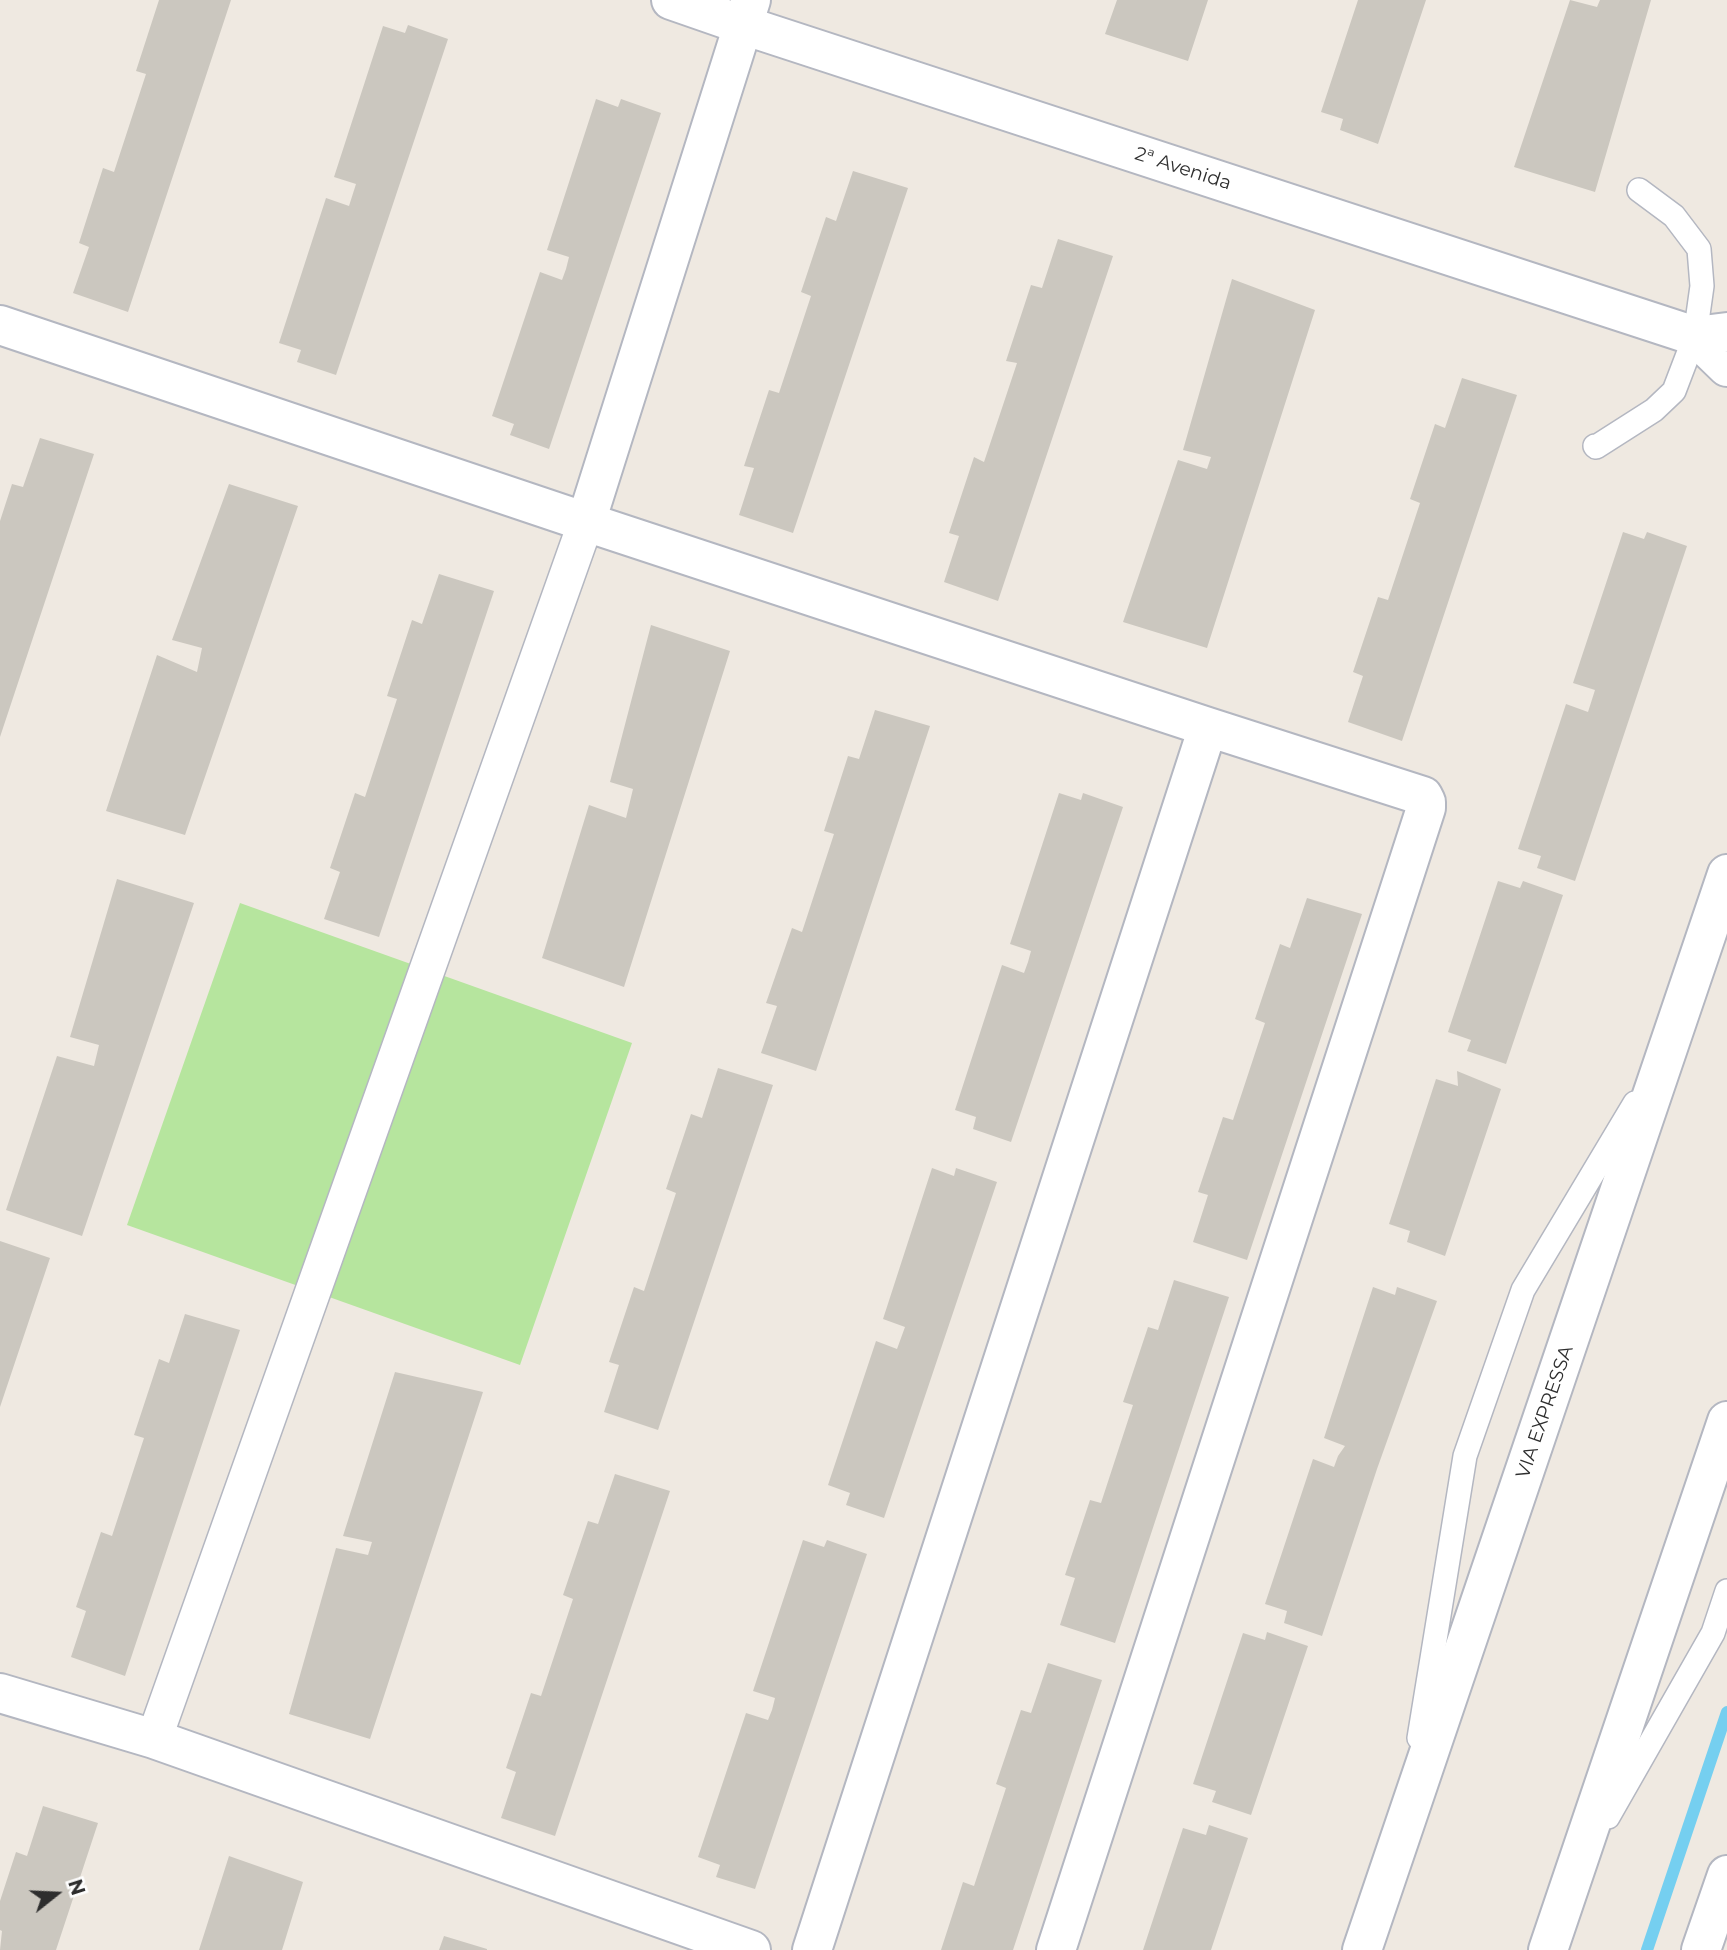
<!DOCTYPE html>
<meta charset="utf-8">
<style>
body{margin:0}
#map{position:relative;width:1727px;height:1950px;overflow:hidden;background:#efe9e1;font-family:Montserrat,sans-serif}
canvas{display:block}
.north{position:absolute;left:21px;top:1859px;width:70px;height:70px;-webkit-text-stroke:5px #fff;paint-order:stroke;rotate:72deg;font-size:19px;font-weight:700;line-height:28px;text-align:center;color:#2e2e2e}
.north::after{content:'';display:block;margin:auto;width:24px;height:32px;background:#2e2e2e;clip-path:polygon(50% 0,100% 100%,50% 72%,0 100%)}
</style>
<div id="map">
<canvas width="1727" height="1950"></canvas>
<div class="north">N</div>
</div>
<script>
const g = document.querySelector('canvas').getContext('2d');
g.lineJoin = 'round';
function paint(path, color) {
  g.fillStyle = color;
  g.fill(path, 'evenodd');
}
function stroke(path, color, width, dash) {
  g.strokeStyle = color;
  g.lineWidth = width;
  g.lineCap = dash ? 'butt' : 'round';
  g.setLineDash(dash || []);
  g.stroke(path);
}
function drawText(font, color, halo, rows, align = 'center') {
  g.font = font + ' Montserrat,sans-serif';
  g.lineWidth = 6;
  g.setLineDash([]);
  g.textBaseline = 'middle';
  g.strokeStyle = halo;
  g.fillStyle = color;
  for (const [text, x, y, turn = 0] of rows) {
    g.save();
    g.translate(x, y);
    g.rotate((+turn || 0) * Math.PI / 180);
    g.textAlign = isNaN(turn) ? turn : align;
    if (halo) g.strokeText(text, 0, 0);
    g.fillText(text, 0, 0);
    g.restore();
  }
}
const green = new Path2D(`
 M240,903L632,1043L520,1365L127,1225Z`);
const stream = new Path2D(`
 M1647,1950L1727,1712`);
const building = new Path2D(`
 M159,0H231L128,312L73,293L89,247L79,243L103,168L114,172L146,74L136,71Z
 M1117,0H1208L1188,61L1105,34Z
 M1358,0H1426L1378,144L1340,130L1343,119L1321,112Z
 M1570,0L1597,7L1600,0H1651L1595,192L1514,167Z
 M408,25L448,39L336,375L297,362L301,350L279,343L326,198L349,206L356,184L334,177L383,26L405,33Z
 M596,99L618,107L621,99L661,113L549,449L510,435L514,424L492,416L540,272L562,280L566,269L569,257L547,250Z
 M853,171L908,188L793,533L739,515L754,468L744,466L769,390L779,393L811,296L801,292L826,217L836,221Z
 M1058,239L1113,256L998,601L944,582L959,536L949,533L974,457L984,462L1017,363L1006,361L1031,285L1042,288Z
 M1232,279L1315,310L1207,648L1123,622L1178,460L1207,469L1211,457L1183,450Z
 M1462,378L1517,395L1402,741L1348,722L1363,676L1353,672L1378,597L1388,600L1420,503L1410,499L1435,424L1445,428Z
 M40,438L94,454L0,737V521L12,484L23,487Z
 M229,484L298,506L185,835L106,811L157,655L197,672L202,648L172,640Z
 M1623,532L1644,539L1647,532L1687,546L1575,881L1537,868L1541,856L1518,849L1566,704L1588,712L1595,690L1573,683Z
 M439,574L494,591L379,937L324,919L340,872L330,868L355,793L365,797L397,699L387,696L412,620L422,624Z
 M651,625L730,651L624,987L542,958L589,805L626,818L633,789L610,782Z
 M875,710L930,726L816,1071L761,1053L777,1006L766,1003L792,928L802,932L834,834L824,831L848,756L859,759Z
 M1059,793L1081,800L1083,793L1123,807L1011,1142L973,1129L976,1117L955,1110L1002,965L1024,973L1028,962L1031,951L1010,944Z
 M117,879L194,903L82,1236L6,1210L57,1056L94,1066L99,1045L70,1037Z
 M1498,881L1520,888L1523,881L1563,895L1506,1064L1467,1051L1471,1040L1448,1032Z
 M1307,898L1362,914L1247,1260L1193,1242L1208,1195L1198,1192L1223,1117L1233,1120L1265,1023L1255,1019L1280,944L1290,948Z
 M718,1068L773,1085L658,1430L604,1412L619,1365L609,1362L634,1287L644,1291L676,1193L666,1189L691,1114L702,1118Z
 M1457,1071L1501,1089L1445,1256L1407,1242L1410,1231L1389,1224L1436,1079L1458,1086Z
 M932,1168L954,1176L956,1168L997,1182L884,1518L846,1505L850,1493L828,1485L876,1341L897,1349L905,1327L883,1319Z
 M0,1241L50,1258L0,1407Z
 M1174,1280L1229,1297L1115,1643L1060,1625L1075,1578L1065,1575L1090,1500L1101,1503L1133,1405L1123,1402L1148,1327L1158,1330Z
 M1373,1287L1395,1295L1397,1287L1437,1301L1377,1469L1322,1636L1284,1623L1287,1611L1265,1604L1313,1459L1334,1467L1338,1456L1345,1446L1324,1438Z
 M185,1314L240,1330L125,1676L71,1657L86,1611L76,1607L101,1532L112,1536L144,1438L134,1435L159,1359L169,1363Z
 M395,1372L483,1392L370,1739L289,1714L336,1548L368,1555L372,1542L343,1536Z
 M615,1474L670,1491L555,1836L501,1818L516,1772L506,1768L531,1693L541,1696L573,1599L563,1595L588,1521L598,1524Z
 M803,1540L824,1547L827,1540L867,1554L755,1889L716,1877L720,1865L698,1857L746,1713L768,1720L772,1710L775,1698L753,1691Z
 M1267,1632L1308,1646L1251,1815L1212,1802L1216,1791L1193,1784L1243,1633L1265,1640Z
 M1048,1663L1102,1680L1013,1950H941L963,1882L974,1886L1006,1788L996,1784L1021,1710L1031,1713Z
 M43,1806L98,1823L56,1950H0L2,1931L0,1930V1901L16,1852L27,1856Z
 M1209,1825L1248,1838L1211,1950H1143L1183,1828L1206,1835Z
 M229,1856L303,1882L282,1950H199Z
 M444,1936L487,1949V1950H439Z`);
const service = new Path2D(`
 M1595,446L1596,447L1654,410L1674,391L1695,336L1702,286L1699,249L1674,216L1639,190
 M1419,1738L1465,1456L1523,1290L1635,1103
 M1608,1817L1713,1633L1727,1591`);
const pedestrian = new Path2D(`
 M154,1739L586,522`);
const minor = new Path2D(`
 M0,325L586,522L1208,727L1423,796L1426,802V808L1056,1950
 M586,522L751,0
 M0,1693L154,1739L751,1950
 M812,1950L1208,727
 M1701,1950L1727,1875`);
const tertiary = new Path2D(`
 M671,0L743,25L1695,336L1727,332
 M1695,336L1727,367`);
const secondary = new Path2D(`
 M1362,1950L1727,874
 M1548,1950L1727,1421`);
const streetNames = [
 ["2ª Avenida",1183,169,18],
 ["VIA EXPRESSA",1545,1412,-71]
];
paint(green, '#b6e59e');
stroke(stream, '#75cff0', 12);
paint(building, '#cbc7bf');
stroke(service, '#b4b7c1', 26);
stroke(pedestrian, '#b4b7c1', 38);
stroke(minor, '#b4b7c1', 42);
stroke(tertiary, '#b4b7c1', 42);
stroke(secondary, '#b4b7c1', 42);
stroke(service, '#fff', 23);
stroke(pedestrian, '#fff', 35);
stroke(minor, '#fff', 38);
stroke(tertiary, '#fff', 38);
stroke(secondary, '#fff', 38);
drawText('19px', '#2e2e2e', '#fff', streetNames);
</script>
